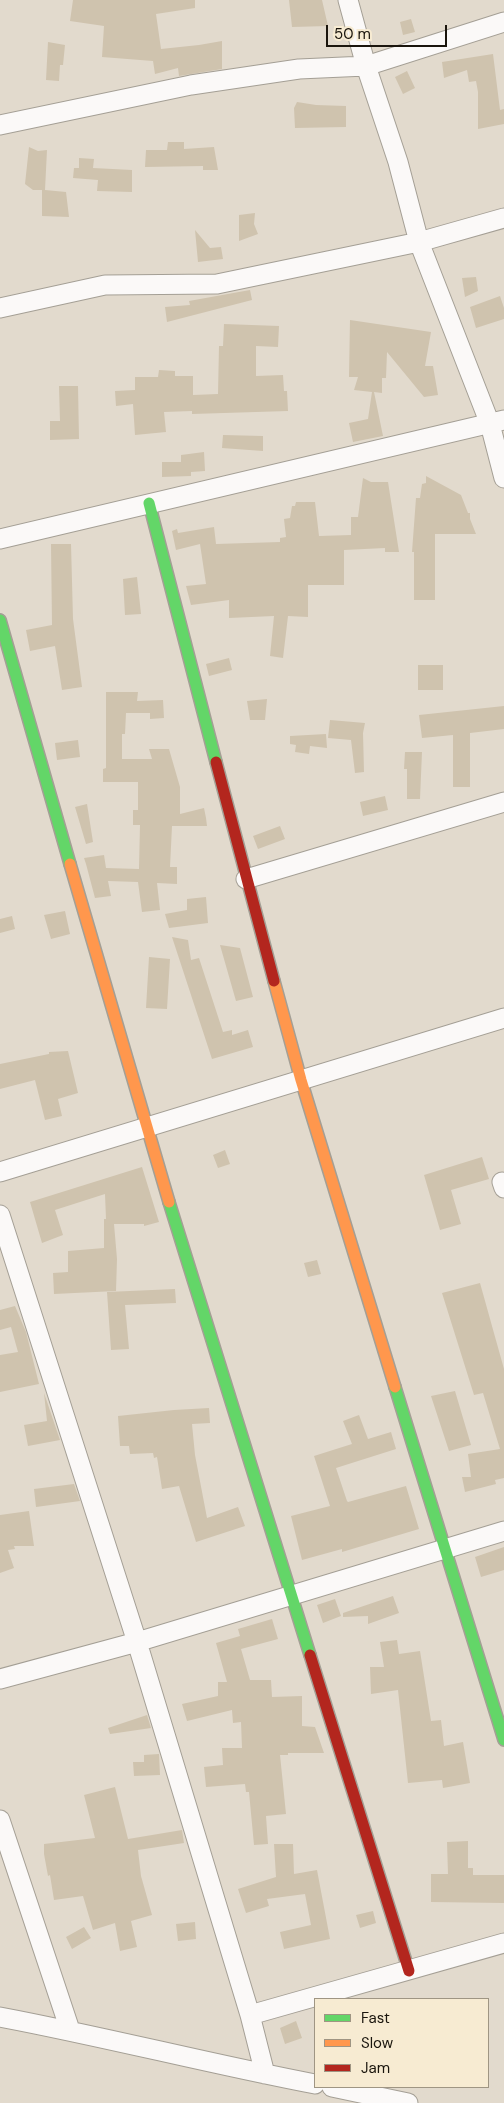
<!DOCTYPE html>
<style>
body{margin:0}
#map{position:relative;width:504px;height:2103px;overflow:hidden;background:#e2dacd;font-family:"DM Sans",sans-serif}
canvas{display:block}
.legend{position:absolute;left:314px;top:1998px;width:175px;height:90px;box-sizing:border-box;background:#f7ebd2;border:1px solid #9f9583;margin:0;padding:6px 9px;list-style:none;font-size:15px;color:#1a150d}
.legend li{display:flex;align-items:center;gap:10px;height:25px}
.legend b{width:25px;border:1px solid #9f9583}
.scale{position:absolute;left:326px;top:25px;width:121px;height:22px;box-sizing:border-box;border:2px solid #1a150d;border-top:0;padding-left:6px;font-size:15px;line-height:18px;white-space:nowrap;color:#1a150d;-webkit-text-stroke:4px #f7ebd2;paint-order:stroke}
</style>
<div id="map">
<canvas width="504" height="2103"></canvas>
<ul class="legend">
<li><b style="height:6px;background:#63d668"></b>Fast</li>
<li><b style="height:6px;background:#ff974d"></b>Slow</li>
<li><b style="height:6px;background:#b3261e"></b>Jam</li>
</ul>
<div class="scale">50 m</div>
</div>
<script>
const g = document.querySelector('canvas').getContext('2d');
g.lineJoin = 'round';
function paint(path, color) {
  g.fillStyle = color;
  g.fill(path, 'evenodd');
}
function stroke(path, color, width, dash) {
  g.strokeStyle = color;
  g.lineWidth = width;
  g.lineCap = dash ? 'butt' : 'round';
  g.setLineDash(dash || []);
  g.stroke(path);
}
const building = new Path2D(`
 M73,0H195V8L156,14L161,49L199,45L222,41V69L179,76L178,68L155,74L153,61L102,57L104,26L70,21Z
 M289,0H322L328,26L292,27Z
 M411,19L415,32L403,35L400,22Z
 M48,42L65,45L63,65H60L59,81L46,80Z
 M493,54L500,110L504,109V124L478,129V92L476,81L469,82L467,70L444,78L442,62Z
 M407,71L415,88L403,94L395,77Z
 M297,102L316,105L346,106V127L295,128L294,108Z
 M168,142H184V149L214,147L218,170H203V166L145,167L146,150H167Z
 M29,147L38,151L47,150L45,190L66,192L69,217L42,216V190H33L25,184Z
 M79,158L94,159L93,168L132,170V192L97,191L98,180L73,178L74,168H79Z
 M255,213L254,224L258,234L239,241V215Z
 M195,230L210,248L221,247L223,259L198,262Z
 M476,277L478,291L465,297L462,278Z
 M250,290L252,300L167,322L165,307L190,305L189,301Z
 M500,296L504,308V319L476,328L470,307Z
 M350,320L431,332L425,366H433L438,395L424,397L387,352L386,378H382V393L374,392L383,436L353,442L349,423L368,419L372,392L354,390L358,377H349Z
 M224,324L279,326L278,347L256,346V376L283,375L284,391H287L288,411L192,414V411L164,412L166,432L135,435L133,404L116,406L115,391L135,390V377H158L159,370L175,371V376H193V395L218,394L219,346H223Z
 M59,386H78L79,439L50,440V421H60Z
 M223,435L263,436V451L222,448Z
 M204,452L205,471L191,472V476L162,477V462H181V455Z
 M426,476L461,495L468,513H470V519L476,534H435V600H414V552H412L416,498H420L422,484L426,483Z
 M363,478L371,482H388L399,552H385V548L344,550V585H308V617L288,616L283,658L270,656L274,616L229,618V600L191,605L186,586L206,584L200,544L176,550L172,531L177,529L178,533L214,527L216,544L280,542V538L286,537L284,519L290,518L292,506H295L296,502H315L319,536L351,535V517H358Z
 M51,544H71L73,619L82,687L62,690L55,646L30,651L26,630L52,625Z
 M137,577L141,614L125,615L123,579Z
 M229,658L232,670L209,676L206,664Z
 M418,665H443V690H418Z
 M106,692H138L137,701L163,700L164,718L150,719V713H126L125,734H122V759H152L149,749H169L180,787V814L204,808L206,818L207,826H172L170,867H177V884L157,883L160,910L142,912L138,882L108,881L111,896L95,898L86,864L84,858L104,855L106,868L139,869L140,825H133V810H138V782H103V769L106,768Z
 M267,699L265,720H250L247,701Z
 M504,706V729L470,733V787H453V735L422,738L419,715Z
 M330,720L365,723L363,733L364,772L355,773L351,740L328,738Z
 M326,734L327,748L310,746L309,754L295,752L296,745L290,744V736Z
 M78,740L80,757L57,760L55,743Z
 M405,752H422L420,799H407V769H404Z
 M385,796L388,810L363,816L360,802Z
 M87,804L93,842L86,844L75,807Z
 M280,826L285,839L258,849L253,836Z
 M206,897L208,923L169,928L165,914L187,910V899Z
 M65,911L70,934L51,939L44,915Z
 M12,916L15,929L0,933V919Z
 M172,937L188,940L191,960L199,958L223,1032L232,1030V1035L248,1030L253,1047L212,1059Z
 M220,945L240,948L253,997L236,1001Z
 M149,957L170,959L167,1009L146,1008Z
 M68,1051L78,1093L58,1099L62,1116L45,1120L35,1080L0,1089V1064L49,1054V1052Z
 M225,1150L230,1164L218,1168L213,1155Z
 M482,1157L489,1179L451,1190L461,1224L440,1230L424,1175Z
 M142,1167L159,1222L144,1226V1224H114L117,1259L116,1291L54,1294L53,1273L68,1272V1251L104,1248V1219H106L105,1194L55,1210L63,1235L42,1243L30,1202Z
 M317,1260L321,1274L308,1277L304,1263Z
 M480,1283L504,1369V1478L495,1480L496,1484L465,1492L462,1477H471L468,1454L500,1449L483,1393L474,1395L442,1293Z
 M175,1289L176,1303L125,1305L129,1349L111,1350L107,1292Z
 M15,1306L26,1332L39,1384L0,1392V1355L18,1352L11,1327L0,1330V1310Z
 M455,1391L471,1445L449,1451L431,1396Z
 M44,1393L60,1440L28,1446L24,1425L47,1421Z
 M209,1408L210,1423L192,1424L195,1455L207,1518L238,1507L245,1526L196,1542L179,1486L162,1489L157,1457L154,1458L153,1453L130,1454L129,1446H120L118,1416L174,1410Z
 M359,1415L368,1439L391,1432L396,1449L336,1468L347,1501L348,1502L406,1486L419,1529L342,1552V1549L302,1560L291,1516L330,1506L314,1456L352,1444L343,1421Z
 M74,1484L80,1501L36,1507L34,1489Z
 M29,1511L34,1546H14L15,1549L8,1550L14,1568L0,1573V1515Z
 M504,1547V1570L481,1577L475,1557Z
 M393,1596L399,1613L368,1624V1616L343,1617V1613Z
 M335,1599L341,1616L323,1623L317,1605Z
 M272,1619L278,1639L241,1649L250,1680H271L272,1697L302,1696V1726L315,1727L324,1753H288V1755H280L286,1814L266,1816L268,1844L254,1845L249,1792H246L245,1784L206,1787L204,1767L223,1765L222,1748H242L241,1722L233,1723L232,1710L187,1721L182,1704L218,1696V1682H227L216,1643L240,1636L238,1629Z
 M397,1640L399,1654L420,1651L431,1721L441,1720L444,1746L463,1742L470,1783L443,1788L442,1780L408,1783L398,1690L371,1694L370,1667H384L380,1642Z
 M147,1715L151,1728L110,1734L108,1728Z
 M159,1754L160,1775L134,1776L133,1762H144V1755Z
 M115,1787L128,1839L182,1830L184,1843L138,1850L141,1876L152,1915L131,1921L137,1947L120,1951L115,1923L93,1930L83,1896L54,1900L50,1875L48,1876L44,1854V1844L95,1838L84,1795Z
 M468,1841V1868H473V1875H504V1903L431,1902V1874H448L447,1842Z
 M274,1844H293L294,1874L317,1870L330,1939L284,1949L280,1932L311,1925L305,1894L267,1899L269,1906L246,1913L238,1889L276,1877Z
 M373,1911L376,1923L360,1928L356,1915Z
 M195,1922L196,1939L178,1941L176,1924Z
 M84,1927L91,1938L72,1949L66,1937Z
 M296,2021L302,2038L285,2044L280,2028Z`);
const street = new Path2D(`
 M348,0L366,66L398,162L419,242L490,424L504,478
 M0,125L191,85L299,69L366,66L504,22
 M0,308L105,285L217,284L419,242L504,218
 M0,539L504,420
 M246,879L504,802
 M0,1172L504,1018
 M502,1182L504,1188
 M0,1215L137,1642L250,2015L265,2074
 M0,1679L137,1642L504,1531
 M0,1820L70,2030
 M250,2015L504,1943
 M0,2017C106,2037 210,2064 315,2084
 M332,2087L408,2103`);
const fast = new Path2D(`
 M149,503L216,762
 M0,620L70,864
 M169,1202L310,1655
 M395,1387L504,1740`);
const slow = new Path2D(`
 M70,864L169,1202
 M274,981L301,1080L395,1387`);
const jam = new Path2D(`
 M216,762L274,981
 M310,1655L409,1971`);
paint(building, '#cfc3ae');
stroke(street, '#a49f95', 21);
stroke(fast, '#a49f95', 14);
stroke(slow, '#a49f95', 14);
stroke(jam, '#a49f95', 14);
stroke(street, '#fbf9f8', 19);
stroke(fast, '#63d668', 11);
stroke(slow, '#ff974d', 11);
stroke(jam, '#b3261e', 11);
</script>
